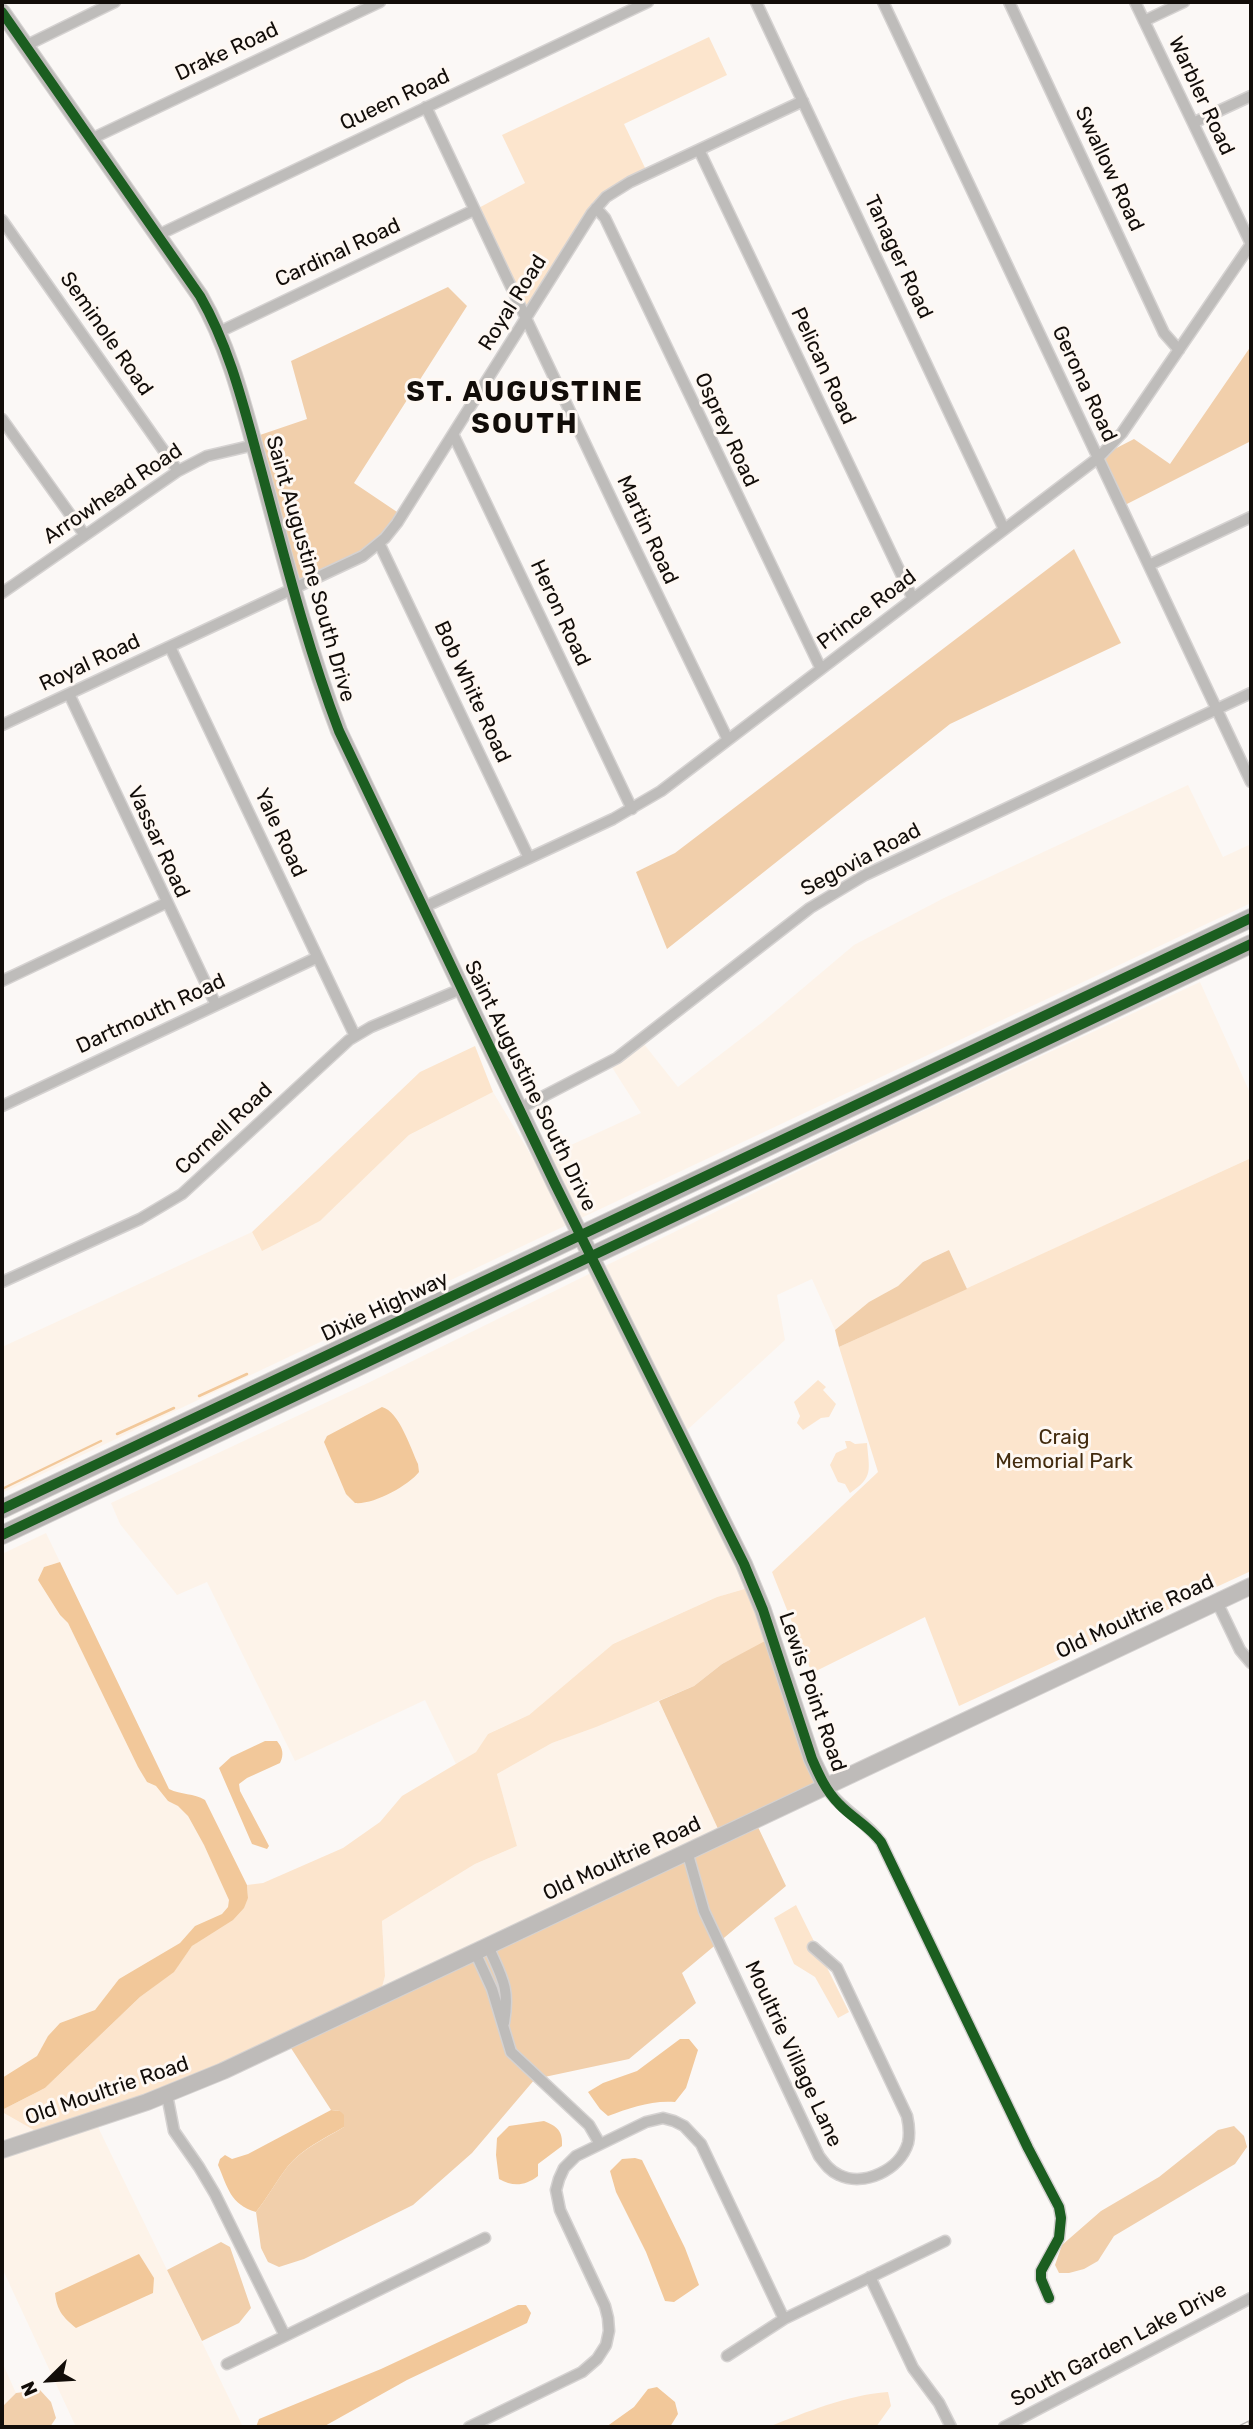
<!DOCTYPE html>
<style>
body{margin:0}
#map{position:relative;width:1253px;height:2429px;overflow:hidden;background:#fbf8f6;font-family:Rubik,sans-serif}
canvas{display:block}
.frame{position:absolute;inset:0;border:4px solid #120d09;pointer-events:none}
.north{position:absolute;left:14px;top:2345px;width:70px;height:70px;-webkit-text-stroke:5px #fef8f3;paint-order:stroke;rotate:246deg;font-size:19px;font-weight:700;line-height:28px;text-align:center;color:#120d09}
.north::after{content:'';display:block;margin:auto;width:24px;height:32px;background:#120d09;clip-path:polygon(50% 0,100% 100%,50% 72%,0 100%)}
</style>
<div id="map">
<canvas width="1253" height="2429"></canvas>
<div class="frame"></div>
<div class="north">N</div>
</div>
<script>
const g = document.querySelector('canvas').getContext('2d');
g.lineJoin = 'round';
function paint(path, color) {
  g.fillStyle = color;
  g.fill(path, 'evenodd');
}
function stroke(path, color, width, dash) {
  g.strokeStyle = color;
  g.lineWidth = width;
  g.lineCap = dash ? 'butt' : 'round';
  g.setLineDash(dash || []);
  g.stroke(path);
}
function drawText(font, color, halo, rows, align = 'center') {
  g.font = font + ' Rubik,sans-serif';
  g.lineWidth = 6;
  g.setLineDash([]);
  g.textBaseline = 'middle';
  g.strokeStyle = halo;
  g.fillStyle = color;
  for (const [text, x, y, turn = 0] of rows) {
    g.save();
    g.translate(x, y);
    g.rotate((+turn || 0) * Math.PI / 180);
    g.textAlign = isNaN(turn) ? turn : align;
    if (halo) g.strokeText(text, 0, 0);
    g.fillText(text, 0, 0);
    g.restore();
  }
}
const built = new Path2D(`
 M1188,785L1223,857L1251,844V903L579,1219L547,1156L641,1113L608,1061L640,1039L678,1087L764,1021L854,945L944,898Z
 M1200,982L1251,1095V1158L967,1289L949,1250L923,1262L898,1286L869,1302L835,1330L812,1279L777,1295L785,1340L685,1432L603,1267L876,1133Z
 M493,1092L550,1187L569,1224L2,1493V1347L252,1232L261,1250L320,1221L409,1135Z
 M593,1272L748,1588L717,1597L613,1644L529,1715L488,1734L476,1752L456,1764L425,1700L295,1761L207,1582L177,1595L120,1524L111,1503L370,1382Z
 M46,1533L60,1562L44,1567L59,1615L68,1623L147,1782L156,1786L168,1801L178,1805L188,1816L204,1845L230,1900L228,1907L222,1914L195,1926L180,1943L119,1979L95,2010L60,2023L48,2036L37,2056L2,2078V1554Z
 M659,1701L719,1831L381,1991L385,1976L382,1921L475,1864L517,1846L497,1774L552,1743Z
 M2,2112L39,2133L2,2145Z
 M97,2125L243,2427H76L2,2268V2155Z
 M2,2362L16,2393L2,2407Z`);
const green = new Path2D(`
 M709,37L727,75L624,124L647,172L613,190L527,317L473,211L525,183L502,135Z
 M475,1046L493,1092L409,1135L320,1221L262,1251L252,1232L420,1072Z
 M1251,1158V1571L959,1706L925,1617L812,1673L772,1572L878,1472L839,1347Z
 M818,1380L826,1387L823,1390L836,1404L829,1417L821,1418L803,1430L797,1423L800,1416L794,1402Z
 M845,1441H850L855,1444L867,1443C869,1470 874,1477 850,1493L845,1484L838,1482L830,1465L836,1453L847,1448Z
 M748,1588L768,1641L722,1664L694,1686L596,1727L552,1743L497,1774L517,1846L475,1864L382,1921L385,1976L381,1991L183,2083L39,2133L2,2112V2110L45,2088L140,1997L174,1971L192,1946L211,1932L248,1898L247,1885L263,1883L343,1848L380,1822L402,1796L476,1752L488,1734L529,1715L613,1644L717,1597Z
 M796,1905L849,2012L838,2018L815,1977L794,1964L774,1918Z
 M888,2392L891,2406L876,2427H768C807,2412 846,2395 888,2392Z`);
const forest = new Path2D(`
 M448,287L467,306L354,483L403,516L379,546L299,587L257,436L307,419L291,361Z
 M1251,346V441L1123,506L1097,458L1134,439L1170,464Z
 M1074,549L1121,643L950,724L667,949L636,872L675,853Z
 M949,1250L967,1289L839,1347L835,1330L869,1302L898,1286L923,1262Z
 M765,1641L817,1784L719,1831L659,1701L694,1686L722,1664Z
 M757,1825L786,1886L682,1973L696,2003L629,2059L535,2079L472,2153L413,2205L304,2259L279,2267L268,2262L261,2248L256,2212C268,2197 277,2180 288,2166C302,2149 326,2138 344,2127L340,2111L331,2110L289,2045Z
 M1234,2126L1244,2136L1247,2147L1235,2164L1114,2236L1098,2261L1084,2269L1069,2273H1059L1055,2265L1062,2245L1101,2211L1159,2177L1218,2130Z
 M221,2242L230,2247L251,2308L239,2323L202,2341L167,2270Z
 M40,2390L51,2402L56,2418L50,2427H2V2407L16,2393Z`);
const water = new Path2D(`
 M382,1407C399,1411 411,1449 418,1464L419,1472C408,1486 373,1505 355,1503L346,1494L324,1442L327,1436Z
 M60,1562L169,1789C181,1795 194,1793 205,1800L247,1885L248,1898L244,1908L233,1920L192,1946L174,1972L140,1997L45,2088L2,2110V2078L37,2056L48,2036L60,2023L95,2010L119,1979L180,1943L195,1926L222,1914L228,1907L229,1900L204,1845L188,1816L178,1806L168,1801L156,1786L147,1782L138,1767L68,1623L60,1615L38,1580L44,1567Z
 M265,1741H277C283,1748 284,1755 280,1763L247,1778L239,1784L240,1791L269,1846L267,1849L252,1844L219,1768L231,1757Z
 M680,2039H689L698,2050L686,2088L675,2102C652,2100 629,2108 608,2116L600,2109L588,2092L603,2083L637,2071Z
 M331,2110L340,2111L344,2115V2127C325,2138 302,2149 288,2166C277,2180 268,2197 256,2212C230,2204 228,2188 218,2165L220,2159L225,2155L232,2159L248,2154Z
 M544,2121C557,2126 563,2131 562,2146L538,2164V2176C525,2186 513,2187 499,2179L496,2155L497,2138L509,2126Z
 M635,2158L642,2160L685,2248L699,2285L674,2302L665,2301L646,2252L616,2192L610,2171L622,2159Z
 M139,2254L154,2278L153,2293L76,2328C63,2317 57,2311 55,2293Z
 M518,2305H526L531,2313L527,2323L407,2380L323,2427H256L259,2419L381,2369Z
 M657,2387L675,2402L678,2414L670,2427H606L634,2407L648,2389Z`);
const stream = new Path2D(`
 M199,1396L247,1374
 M117,1434L174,1408
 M2,1489L101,1441`);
const street = new Path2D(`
 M756,2L1004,529
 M883,2L1251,782
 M1009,2L1164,333L1179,350
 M1135,2L1251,244
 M1144,21L1184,2
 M25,46L115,2
 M426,107L619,515L728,740
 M1193,123L1251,96
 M91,139L380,2
 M699,150L913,599
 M596,208L605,218L821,669
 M2,220L178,471
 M158,235L648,2
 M219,332L474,210
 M2,419L84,534
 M453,434L632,809
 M379,543L529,858
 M1149,565L1251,517
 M2,593L178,471L207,456L254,445
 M170,647L355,1036
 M69,694L216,1005
 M2,725L363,556L385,538L397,523L592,213L606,197L630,182L803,101
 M422,908L613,819L661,791L1098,458L1122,433L1251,244
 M2,981L166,903
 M2,1106L316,958
 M519,1109L617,1058L810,908L865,875L1251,693
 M2,1282L140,1219L182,1194L349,1040L371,1027L461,989
 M1217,1602L1240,1650L1251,1663
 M825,1786C840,1809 865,1820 881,1842L1028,2148L1059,2207L1061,2218L1059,2238L1041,2271V2279L1049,2298
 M687,1851L704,1911L819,2156C825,2164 830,2171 839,2175C864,2187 900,2170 908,2143C910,2134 909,2125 907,2116L837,1968L813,1947
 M488,1946C502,1978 510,1987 504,2023
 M475,1952L492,1989L511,2052L589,2125L600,2144
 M167,2095L174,2131L199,2167L215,2194L285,2336L485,2238
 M870,2277L913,2368L939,2403L951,2427
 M727,2356L784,2319L945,2241
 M227,2364L285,2336
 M469,2427L582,2372L597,2359L606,2345L609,2331L608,2318L605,2306L560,2210L556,2190L559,2179L564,2168L576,2156L646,2122L663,2118L674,2121L684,2126L701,2144L784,2319
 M1004,2427L1251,2298`);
const secondary = new Path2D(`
 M2,12L200,296C230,348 244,408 260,466C284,555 306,644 339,731L555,1184L744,1564L763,1610L812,1759L825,1786
 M2,2150L147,2102L223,2071L1251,1586`);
const primary = new Path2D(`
 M2,1509L1251,918
 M2,1535L1251,944`);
const rail = new Path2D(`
 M1241,2427L1251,2422`);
const cycleway = new Path2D(`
 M2,12L200,296C230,348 244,408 260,466C284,555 306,644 339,731L555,1184L744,1564L763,1610L812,1759C819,1775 826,1791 839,1804C852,1818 869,1826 881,1842L1028,2148L1059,2207L1061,2218L1059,2238L1041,2271V2279L1049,2298
 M2,1509L1251,918
 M2,1535L1251,944`);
const streetNames = [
 ["Drake Road",227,52,-25],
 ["Warbler Road",1201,96,65],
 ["Queen Road",395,100,-25],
 ["Swallow Road",1109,169,65],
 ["Cardinal Road",338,253,-25],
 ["Tanager Road",898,257,65],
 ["Royal Road",513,303,-58],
 ["Seminole Road",106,334,55],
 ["Pelican Road",823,366,65],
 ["Gerona Road",1084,384,65],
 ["Osprey Road",726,430,65],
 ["Arrowhead Road",113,494,-34],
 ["Martin Road",647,530,65],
 ["Saint Augustine South Drive",310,569,74],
 ["Prince Road",867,610,-37],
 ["Heron Road",560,613,65],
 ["Royal Road",90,663,-25],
 ["Bob White Road",472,692,65],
 ["Yale Road",280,833,65],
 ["Vassar Road",158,842,65],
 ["Segovia Road",861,860,-28],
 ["Dartmouth Road",151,1014,-25],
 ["Saint Augustine South Drive",530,1086,64],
 ["Cornell Road",224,1129,-43],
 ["Dixie Highway",385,1307,-25],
 ["Old Moultrie Road",1135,1617,-25],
 ["Lewis Point Road",812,1692,71],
 ["Old Moultrie Road",622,1859,-25],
 ["Moultrie Village Lane",793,2054,65],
 ["Old Moultrie Road",107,2091,-19],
 ["South Garden Lake Drive",1119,2345,-28]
];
const parkNames = [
 ["Craig",1064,1438],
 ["Memorial Park",1064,1462]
];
const districtNames = [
 ["ST. AUGUSTINE",525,393],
 ["SOUTH",525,425]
];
paint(built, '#fdf3e9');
paint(green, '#fce5cd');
paint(forest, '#f1cfab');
paint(water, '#f2c89a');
stroke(stream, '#f2c89a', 2.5);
stroke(street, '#d5d2d1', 13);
stroke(secondary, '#d5d2d1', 18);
stroke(primary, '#d5d2d1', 20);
stroke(street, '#bebcba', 10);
stroke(secondary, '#bebbb9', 16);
stroke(primary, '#b6b3b1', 18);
stroke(rail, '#b5b2b0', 5);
stroke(rail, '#fef8f3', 2.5, [8]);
stroke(cycleway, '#1b5e20', 10);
drawText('21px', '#120d09', '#fef8f3', streetNames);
drawText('21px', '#422b0e', '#fef8f3', parkNames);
g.letterSpacing = '2px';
drawText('bold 28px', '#120d09', '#fef8f3', districtNames);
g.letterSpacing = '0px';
</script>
